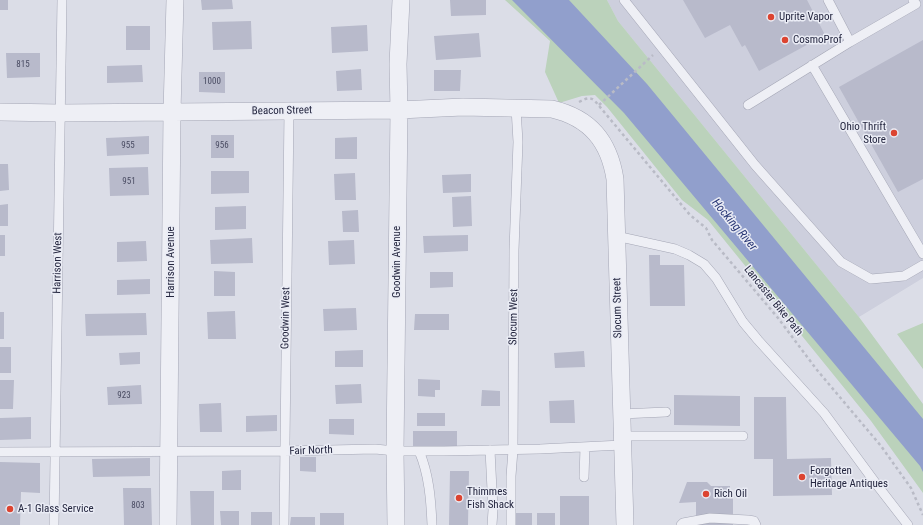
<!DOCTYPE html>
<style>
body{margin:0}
canvas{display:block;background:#dbdde7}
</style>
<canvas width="923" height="525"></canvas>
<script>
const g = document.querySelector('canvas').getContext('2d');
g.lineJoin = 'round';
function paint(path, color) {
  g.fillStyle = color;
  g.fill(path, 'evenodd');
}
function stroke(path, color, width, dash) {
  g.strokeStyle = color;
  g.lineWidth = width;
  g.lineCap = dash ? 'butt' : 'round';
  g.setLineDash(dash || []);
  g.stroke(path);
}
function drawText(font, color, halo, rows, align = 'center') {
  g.font = font + ' "Roboto Condensed",sans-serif';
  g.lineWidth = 3;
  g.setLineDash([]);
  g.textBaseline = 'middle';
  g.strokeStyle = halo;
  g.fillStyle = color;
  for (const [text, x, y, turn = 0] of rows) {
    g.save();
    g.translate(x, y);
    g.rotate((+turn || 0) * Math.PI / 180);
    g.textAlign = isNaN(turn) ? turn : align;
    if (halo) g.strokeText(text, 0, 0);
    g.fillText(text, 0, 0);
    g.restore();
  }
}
const built = new Path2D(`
 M607,0H923V278L859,317L618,21Z`);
const green = new Path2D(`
 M505,0H607L618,21L859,317L923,404V493L871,421L708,220L682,200L607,107L595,95L582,96L559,103L545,72L550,41Z
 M923,323V369L897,334Z`);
const water = new Path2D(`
 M512,0H569L647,84L923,419V472L920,466L624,113Z`);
const building = new Path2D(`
 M0,0H8V10H0Z
 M201,0H232L233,9L202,10Z
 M450,0H486V15L451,16Z
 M683,0H807L825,35L759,71L745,45L742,47L730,25L705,38Z
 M251,21L252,49L213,50L212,22Z
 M367,25L368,51L332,53L331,27Z
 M126,26H150V50H126Z
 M479,33L481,57L436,60L434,36Z
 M923,40V179L898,192L839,87Z
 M6,53H40V77L7,78Z
 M142,65L143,82L107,83V66Z
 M361,69L362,90L337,91L336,71Z
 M434,70H461L460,91H434Z
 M199,72H225V93L199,92Z
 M211,135H234V158H211Z
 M149,136V154L107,156L106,138Z
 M357,137V159H335V138Z
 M0,164H8L9,190L0,191Z
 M148,167L149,195L110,196L109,168Z
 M211,171H249V193L211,194Z
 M355,173L356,200H335L334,174Z
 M471,174V192L443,193L442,175Z
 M471,196L472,226L453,227L452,197Z
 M8,204V226H0V205Z
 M246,206V229L215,230V207Z
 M358,210L359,232H343L342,211Z
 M0,235H5V256H0Z
 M468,235V251L424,253L423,236Z
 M252,238L253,263L211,264L210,240Z
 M354,240L355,264L329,265L328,241Z
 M146,241L147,261L117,262V242Z
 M649,255H660V265H684L685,306H650Z
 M214,271L235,272V296H214Z
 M430,272H453V287L430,288Z
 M150,279V294L117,295V280Z
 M356,308L357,330L324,331L323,309Z
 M235,311L236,339H208L207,312Z
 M0,312H4V339H0Z
 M146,313L147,335L86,336L85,314Z
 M415,314H449V330H414Z
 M0,347H11V373H0Z
 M363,350V367H335V351Z
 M584,351L585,367L555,368L554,353Z
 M140,352V364L120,365L119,353Z
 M418,379L440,380V390H435V397L418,396Z
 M0,380H14L13,409H0Z
 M361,384L362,403L336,404L335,385Z
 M141,385L142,404L108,405L107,387Z
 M482,390L500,391V406H481Z
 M674,395L740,396V426L674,425Z
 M754,397H786L787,459L831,458L832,495L773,496V459H754Z
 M574,400L575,423H550L549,401Z
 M221,403L222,432H200L199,404Z
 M417,413H445V426H417Z
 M277,415V431L246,432V416Z
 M31,417V439L0,440V418Z
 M329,419H354V435L329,434Z
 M413,431H457V446H413Z
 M300,457H316V472L300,471Z
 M150,458V476L93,477L92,459Z
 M0,462L40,463V493L21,492L20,525H0Z
 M241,470V490H222V471Z
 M450,471H469L468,525H449Z
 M687,482H707L711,486H730V498H733V525H696V502L679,503Z
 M123,488H151L152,525H124Z
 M190,491H214V525H191Z
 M560,496H589V525H560Z
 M220,511H239V525H221Z
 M251,512H272V525H251Z
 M320,513H344V525H320Z
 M515,513H532V525H515Z
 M537,513H555V525H537Z
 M291,517H315V525H290Z`);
const path = new Path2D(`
 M579,102C585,99 590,96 595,101L690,215L706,228L712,240L778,318L817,370L881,446L911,488L923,515
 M599,105L653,55`);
const lane = new Path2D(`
 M624,0L755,165L841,262L871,279L904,276L923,265
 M850,42L916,4L913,0
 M812,65L923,254
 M748,105L850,42L828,0
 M616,236L675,249L689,255L704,264L716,278L743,322L758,340L824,413L877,485L908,525
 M621,414L666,412
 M622,436H743
 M490,450L493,510L492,525
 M419,451C429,474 431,500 432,525
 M0,452L284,451L375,449L395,451H444L540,449L622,445
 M584,477L585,447
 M54,525L62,0
 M284,525L289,111
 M511,525V476L513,450L514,250L518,142L516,108
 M681,525L683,523L710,518L748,520L754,521L756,525`);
const street = new Path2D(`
 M0,112L60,113L399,110L463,107L552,109C590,118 609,141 615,179L625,525
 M168,525L172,112L175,0
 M396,525L395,451L399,110L398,64L401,0`);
const markers = [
 [771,17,4,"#dc4431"],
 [785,40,4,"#dc4431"],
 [894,133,4,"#dc4431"],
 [802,477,4,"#dc4431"],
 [706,494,4,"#dc4431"],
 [459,498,4,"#dc4431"],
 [10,509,4,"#dc4431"]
];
const numberNames = [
 ["815",23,65],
 ["1000",212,82],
 ["955",128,146],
 ["956",222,146],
 ["951",129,182],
 ["923",124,396],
 ["803",138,506]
];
const poiNames = [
 ["Uprite Vapor",779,17],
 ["CosmoProf",793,40],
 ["Ohio Thrift",886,127,"right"],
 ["Store",886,140,"right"],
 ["Forgotten",810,471],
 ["Heritage Antiques",810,484],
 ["Thimmes",467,492],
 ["Fish Shack",467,505],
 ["Rich Oil",714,494],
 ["A-1 Glass Service",18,509]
];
const streetNames = [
 ["Beacon Street",282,111,-1],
 ["Harrison Avenue",171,262,-90],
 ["Goodwin Avenue",397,262,-90],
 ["Harrison West",58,263,-89],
 ["Lancaster Bike Path",773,301,51],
 ["Slocum Street",618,308,-91],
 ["Slocum West",514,317,-89],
 ["Goodwin West",286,318,-89],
 ["Fair North",311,451,-2]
];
const waterNames = [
 ["Hocking River",734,225,50]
];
paint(built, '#cdcfdd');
paint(green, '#bbd2bb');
paint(water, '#919fcc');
paint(building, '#b8bacb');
stroke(lane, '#a4a6b5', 10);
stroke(street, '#a4a6b5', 18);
stroke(path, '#b9bbc6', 2.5, [3, 3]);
stroke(lane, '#eeeff5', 9);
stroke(street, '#eeeff5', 17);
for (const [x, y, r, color] of markers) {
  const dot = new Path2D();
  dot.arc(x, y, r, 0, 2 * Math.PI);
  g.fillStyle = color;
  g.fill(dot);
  stroke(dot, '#eaecf5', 1.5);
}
drawText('9px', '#494b62', null, numberNames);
drawText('11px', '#24263f', '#eaecf5', poiNames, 'left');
drawText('11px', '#24263f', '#eaecf5', streetNames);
drawText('italic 12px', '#2a3876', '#eaecf5', waterNames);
</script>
